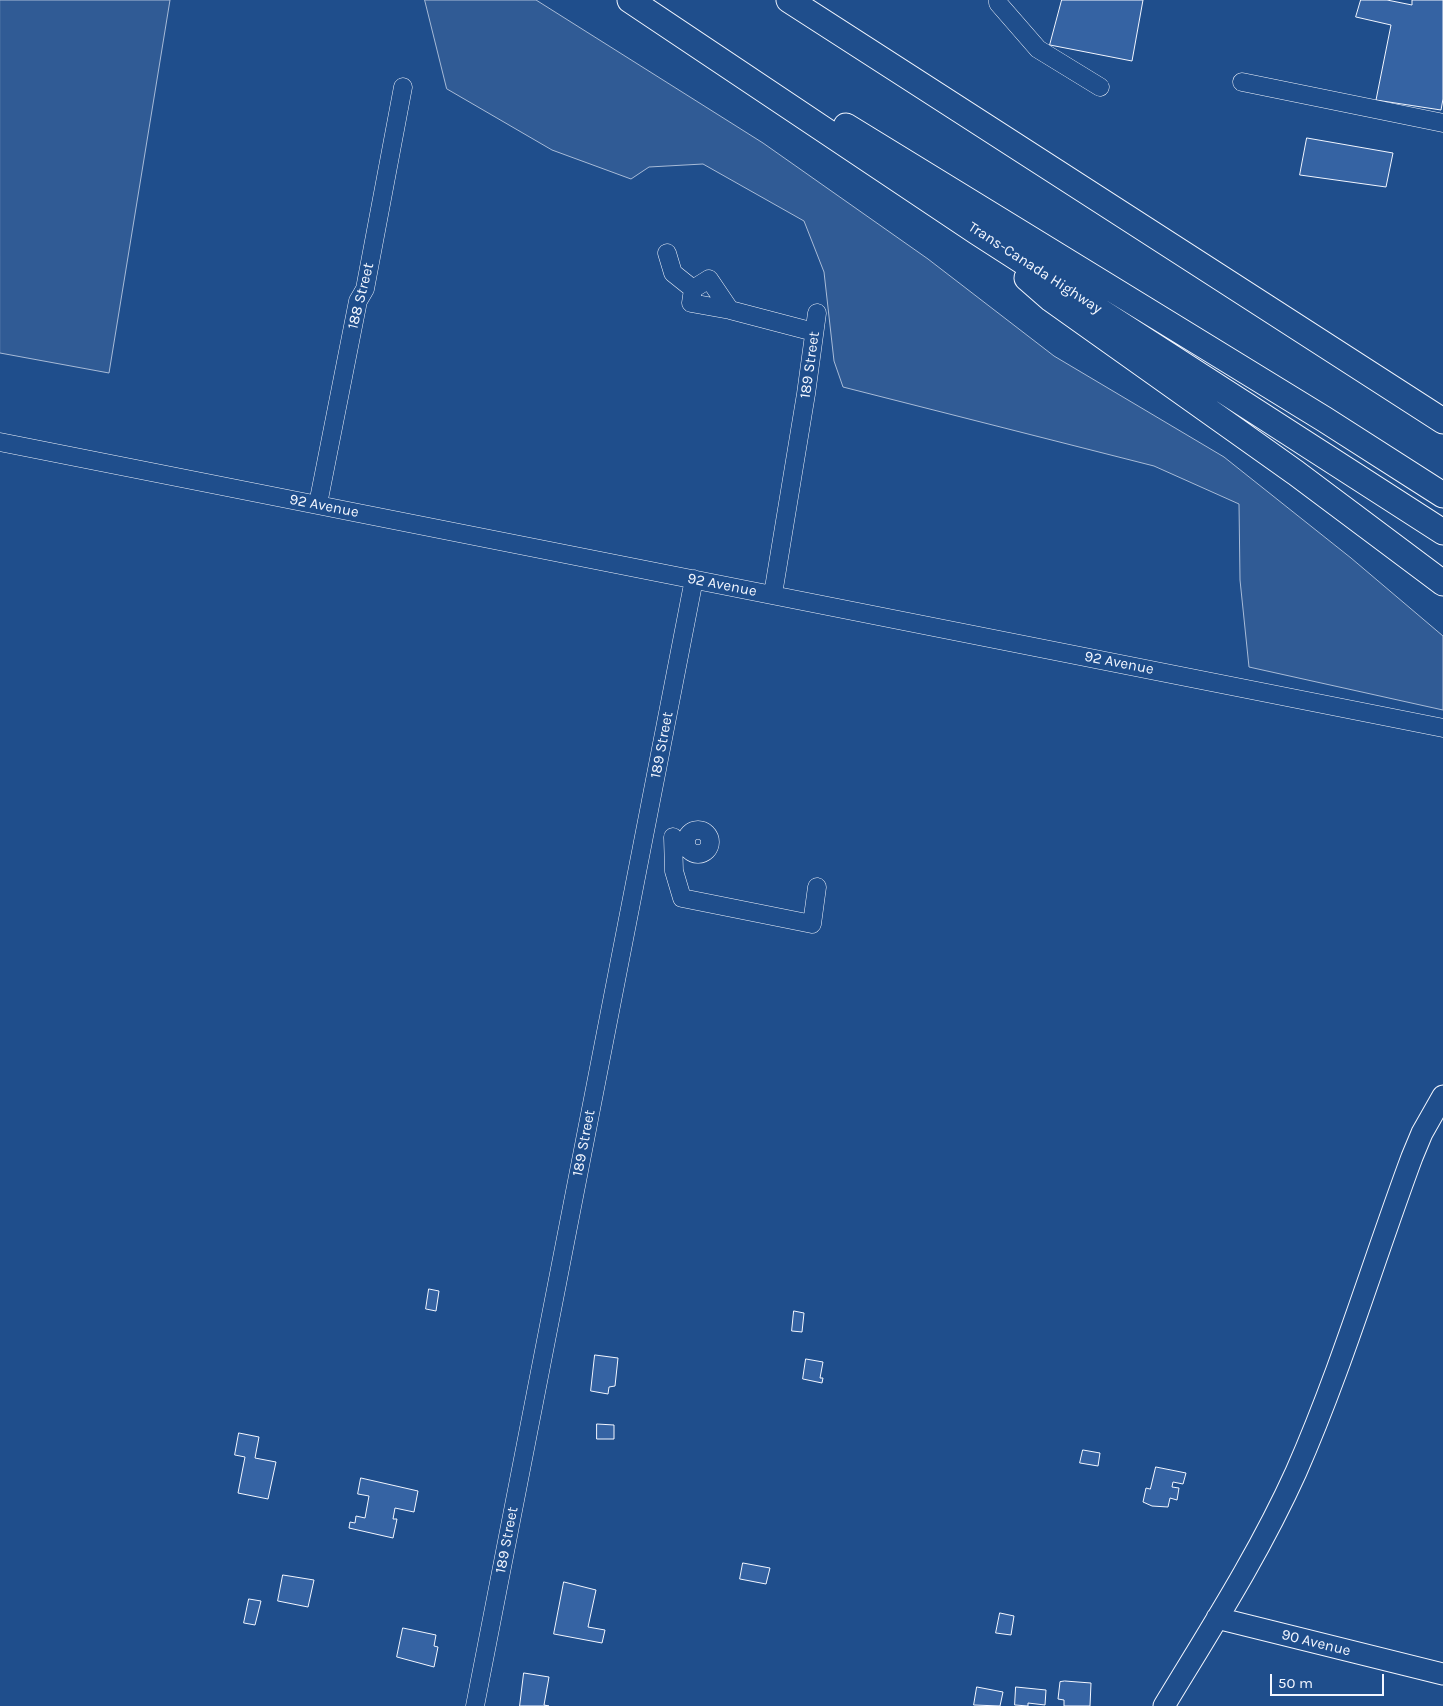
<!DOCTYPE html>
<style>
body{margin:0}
#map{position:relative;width:1443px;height:1706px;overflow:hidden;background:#1f4e8c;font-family:Karla,sans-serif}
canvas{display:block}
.scale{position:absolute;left:1270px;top:1674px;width:114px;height:22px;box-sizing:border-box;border:2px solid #f2f6ff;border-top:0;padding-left:6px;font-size:15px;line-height:18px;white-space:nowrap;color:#f2f6ff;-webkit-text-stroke:4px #1f4e8c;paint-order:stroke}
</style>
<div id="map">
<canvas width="1443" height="1706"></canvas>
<div class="scale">50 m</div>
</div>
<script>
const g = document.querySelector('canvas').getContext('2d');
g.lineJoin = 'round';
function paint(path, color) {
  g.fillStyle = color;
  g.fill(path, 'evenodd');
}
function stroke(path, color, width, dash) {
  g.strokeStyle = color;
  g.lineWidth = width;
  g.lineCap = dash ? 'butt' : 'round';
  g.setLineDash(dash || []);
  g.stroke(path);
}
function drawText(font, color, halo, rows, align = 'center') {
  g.font = font + ' Karla,sans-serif';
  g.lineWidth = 4;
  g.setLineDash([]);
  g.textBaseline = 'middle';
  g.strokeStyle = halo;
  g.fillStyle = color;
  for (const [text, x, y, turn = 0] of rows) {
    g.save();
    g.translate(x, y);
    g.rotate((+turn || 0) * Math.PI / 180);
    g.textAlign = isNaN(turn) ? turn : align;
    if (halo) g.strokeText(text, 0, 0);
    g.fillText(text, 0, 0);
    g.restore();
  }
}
const built = new Path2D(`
 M0,0H170L109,373L0,353Z
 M425,0H536L763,143L928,259L1054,356L1224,457L1351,558L1443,636V710L1249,667L1240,580L1239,504L1154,466L843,387L834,361L824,272L804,221L703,164L649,167L631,179L552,150L447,89Z`);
const building = new Path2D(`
 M1062,0H1143L1132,61L1050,45Z
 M1361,0H1387L1412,5V0H1443V99L1441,110L1376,100L1391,25L1356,17Z
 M1307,138L1393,153L1386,187L1300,175Z
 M429,1289L439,1291L436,1311L426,1309Z
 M794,1311L804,1313L802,1332L792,1331Z
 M595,1355L618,1358L615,1386L609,1387L608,1394L591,1391Z
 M806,1359L823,1362L820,1378H823L822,1383L803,1379Z
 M597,1424L614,1425V1439H597Z
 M239,1433L259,1437L255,1458L276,1462L268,1499L238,1493L245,1457L235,1455Z
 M1083,1450L1100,1453L1098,1466L1080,1463Z
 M1156,1467L1186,1473L1183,1484L1173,1482L1172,1487L1179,1488L1177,1500L1170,1498L1168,1507L1152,1506L1143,1502L1146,1488L1150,1489Z
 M361,1478L418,1491L414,1512L395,1508L393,1519H397L393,1538L349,1528L350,1522L355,1523L356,1516L365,1518L369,1496L358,1494Z
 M743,1563L770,1568L766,1584L740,1579Z
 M283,1575L314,1580L308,1607L278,1601Z
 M564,1582L596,1590L588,1627L605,1630L602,1643L554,1634Z
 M249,1599L261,1601L255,1625L244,1623Z
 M1000,1613L1014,1616L1011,1635L996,1633Z
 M403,1628L436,1635L434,1646L438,1647L434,1667L397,1657Z
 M524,1673L549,1677L544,1705L549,1706H520Z
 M1065,1681L1091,1683L1090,1706H1064V1700L1058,1699L1060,1682Z
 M977,1687L1003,1692L1000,1706L974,1705Z
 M1016,1687L1046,1690L1045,1705L1028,1703V1706L1015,1705Z`);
const minor = new Path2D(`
 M998,0V3L1038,49L1100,87
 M1242,82L1443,123
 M667,253L673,273L693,289
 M730,310L691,303L693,289L709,279L730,310L814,332
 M0,442L1443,728
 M318,504L358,301L365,289L403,87
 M773,594L806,394L817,313
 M686 842a12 12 0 1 1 24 0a12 12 0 1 1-24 0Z
 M673,837L674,871L682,898L812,924L817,887
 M475,1706L694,579`);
const major = new Path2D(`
 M1217,1618L1443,1674
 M1164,1706C1210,1630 1259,1554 1296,1472C1341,1370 1373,1262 1412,1157L1422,1133L1443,1096`);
const highway = new Path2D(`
 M630,0L977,232L1443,532
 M789,0L1443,421
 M846,126L1324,419L1443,495
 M1027,278L1051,299L1296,473L1443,583`);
const streetNames = [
 ["Trans-Canada Highway",1035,268,33],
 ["188 Street",361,296,-76],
 ["189 Street",810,365,-82],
 ["92 Avenue",324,506,11],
 ["92 Avenue",722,585,11],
 ["92 Avenue",1119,663,11],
 ["189 Street",662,745,-79],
 ["189 Street",584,1143,-79],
 ["189 Street",507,1540,-79],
 ["90 Avenue",1316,1643,14]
];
paint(built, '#305b95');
stroke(built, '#a8bbd7', 1);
paint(building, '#3563a3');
stroke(building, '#f2f6ff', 1);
stroke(minor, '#f2f6ff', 19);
stroke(major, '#f2f6ff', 23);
stroke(highway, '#f2f6ff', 27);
stroke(minor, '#1f4e8c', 18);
stroke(major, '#1f4e8c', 21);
stroke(highway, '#1f4e8c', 25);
drawText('15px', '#f2f6ff', '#1f4e8c', streetNames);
</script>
